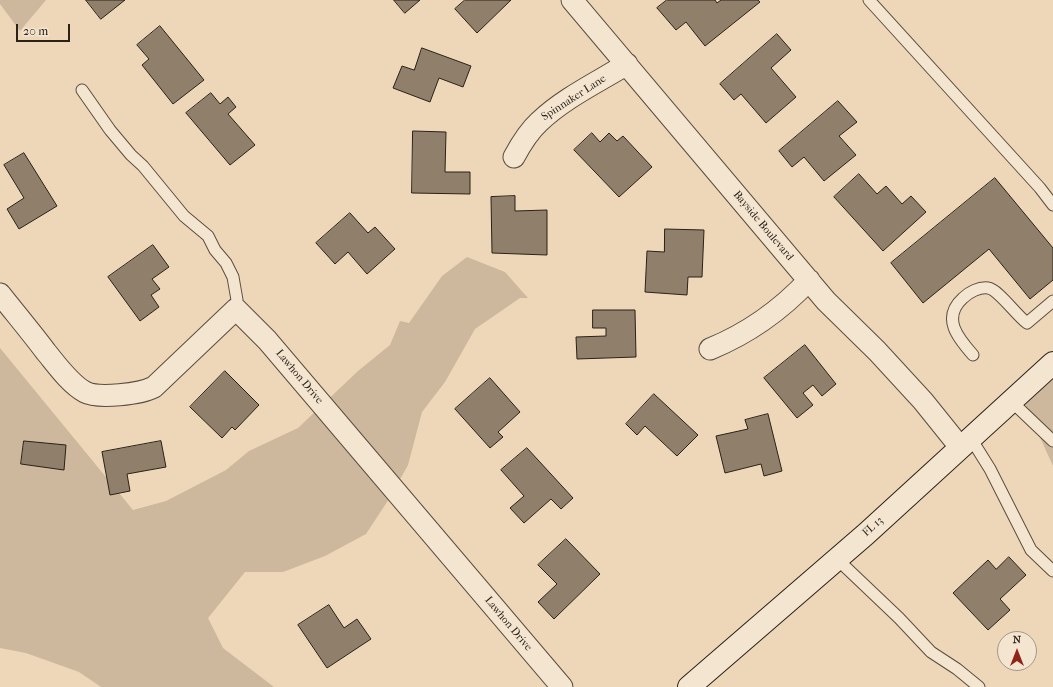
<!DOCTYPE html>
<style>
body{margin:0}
#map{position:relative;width:1053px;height:687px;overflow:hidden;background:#eed7b8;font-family:"IM FELL French Canon",serif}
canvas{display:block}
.north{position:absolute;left:997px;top:631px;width:40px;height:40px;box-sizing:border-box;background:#f4e5d1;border:1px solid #a39787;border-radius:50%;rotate:0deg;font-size:11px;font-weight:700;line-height:16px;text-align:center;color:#2a2117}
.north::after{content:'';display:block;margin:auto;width:14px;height:18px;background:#8f2418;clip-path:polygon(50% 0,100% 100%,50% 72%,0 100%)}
.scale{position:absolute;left:16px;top:24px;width:54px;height:18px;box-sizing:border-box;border:2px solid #2a2117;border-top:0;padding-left:5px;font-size:12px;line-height:14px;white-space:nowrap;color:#2a2117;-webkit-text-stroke:3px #f4e5d1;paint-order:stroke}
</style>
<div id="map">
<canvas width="1053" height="687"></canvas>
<div class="north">N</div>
<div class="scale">20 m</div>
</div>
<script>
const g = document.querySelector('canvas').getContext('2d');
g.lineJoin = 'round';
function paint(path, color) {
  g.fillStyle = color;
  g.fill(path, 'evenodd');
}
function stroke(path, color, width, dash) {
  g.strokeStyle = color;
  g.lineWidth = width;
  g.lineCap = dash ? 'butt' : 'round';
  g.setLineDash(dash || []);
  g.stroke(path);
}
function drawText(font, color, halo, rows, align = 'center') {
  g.font = font + ' "IM FELL French Canon",serif';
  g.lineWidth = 3;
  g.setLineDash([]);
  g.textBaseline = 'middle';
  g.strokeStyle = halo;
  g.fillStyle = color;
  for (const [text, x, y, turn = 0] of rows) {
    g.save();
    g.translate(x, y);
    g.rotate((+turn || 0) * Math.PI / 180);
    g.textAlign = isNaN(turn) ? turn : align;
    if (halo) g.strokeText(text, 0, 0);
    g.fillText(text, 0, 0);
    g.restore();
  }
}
const green = new Path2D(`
 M0,0H46L20,31L0,4Z
 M467,257L505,272L528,298H520L475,329L445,382L422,412L408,465L389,499L366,534L325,556L283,572H245L208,618L223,648L274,687H101L79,672L26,653L0,648V348L133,510L166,501L226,470L249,451L298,428L358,371L390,345L400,321L409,323L442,276Z
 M1053,378V466L1024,402Z`);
const building = new Path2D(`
 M86,0H125L101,19Z
 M394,0H420L405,13Z
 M465,0H511L477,33L455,9Z
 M667,0H715L717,3L721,0H758L760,2L705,46L686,22L676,30L657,8Z
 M160,26L204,80L173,104L142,65L149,59L137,45Z
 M777,34L791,50L771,68L796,97L766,123L741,94L734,100L720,84Z
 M422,48L471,66L463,87L439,78L430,102L393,88L402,66L414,70Z
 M211,93L220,104L228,97L236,107L228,114L255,145L230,165L186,113Z
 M838,101L857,122L839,136L856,155L824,181L804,157L792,167L779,151Z
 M413,131L446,132L445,172H470V194L412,193Z
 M592,133L600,142L609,133L617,141L623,136L652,167L619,197L574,150Z
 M24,153L57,206L19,229L7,209L24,198L4,165Z
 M859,174L877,194L886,186L902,204L911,196L926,212L883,251L834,197Z
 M995,178L1053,248V280L1030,299L989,249L923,303L891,263Z
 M515,196V211L547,210V255L492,253L491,197Z
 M350,213L368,233L375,227L395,249L367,274L348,252L335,264L316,243Z
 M665,229L704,230L702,277H688L687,295L645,292L647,251L664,252Z
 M153,245L169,267L152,279L160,289L151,295L159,307L140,321L108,277Z
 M593,310H635L636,357L577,359L576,337L606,336V328H593Z
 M805,345L836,384L822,396L813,385L803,393L813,405L797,418L764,378Z
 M225,371L259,405L235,430L232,427L222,438L190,407Z
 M490,378L520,412L498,432L503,437L490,448L455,409Z
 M654,394L698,435L677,456L645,426L637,435L626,424Z
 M768,414L782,471L764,476L761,464L725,473L716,436L748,429L745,420Z
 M24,441L66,445L64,470L21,464Z
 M161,441L166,467L127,474L130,491L110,495L102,452Z
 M527,448L573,498L561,509L551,499L524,523L510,508L524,496L501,470Z
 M566,539L600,574L554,619L538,602L557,584L538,565Z
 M1009,557L1026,575L1000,599L1010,610L988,630L953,593L988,560L996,569Z
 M329,605L344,628L357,619L371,639L327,668L298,625Z`);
const service = new Path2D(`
 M869,0L1040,188L1053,205
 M82,90L110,130L131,155L143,166L184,216L208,236L215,250L226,263L233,277L237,300L236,309
 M973,355C958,338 941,318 963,298C969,292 979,287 988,288C998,289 1017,316 1027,323L1053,301
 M1011,401L1053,441
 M970,437L990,469L1031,550L1053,571
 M837,559L899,618L931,652L957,669L979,687`);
const minor = new Path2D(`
 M572,0L826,301L877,351L923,401L960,447
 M514,157C521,144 528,132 539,122C564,98 598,82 627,64
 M0,294C15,313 31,332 46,352C56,364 70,384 85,392C98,399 141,394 154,387L236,309L267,340L562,687
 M710,349C749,333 780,311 809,280`);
const secondary = new Path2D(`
 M689,687L866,534L1053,363`);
const streetNames = [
 ["Spinnaker Lane",574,98,-33],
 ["Bayside Boulevard",763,226,50],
 ["Lawhon Drive",299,377,50],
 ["FL 13",873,527,-42],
 ["Lawhon Drive",508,624,50]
];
paint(green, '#cdb89d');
paint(building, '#90806b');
stroke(building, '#2a2117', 1);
stroke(service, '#5b4e3f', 13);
stroke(minor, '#5b4e3f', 23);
stroke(secondary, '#2a2117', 24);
stroke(service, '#f4e5d1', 11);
stroke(minor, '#f4e5d1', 21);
stroke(secondary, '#f4e5d1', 22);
drawText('11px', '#2a2117', '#f4e5d1', streetNames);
</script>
